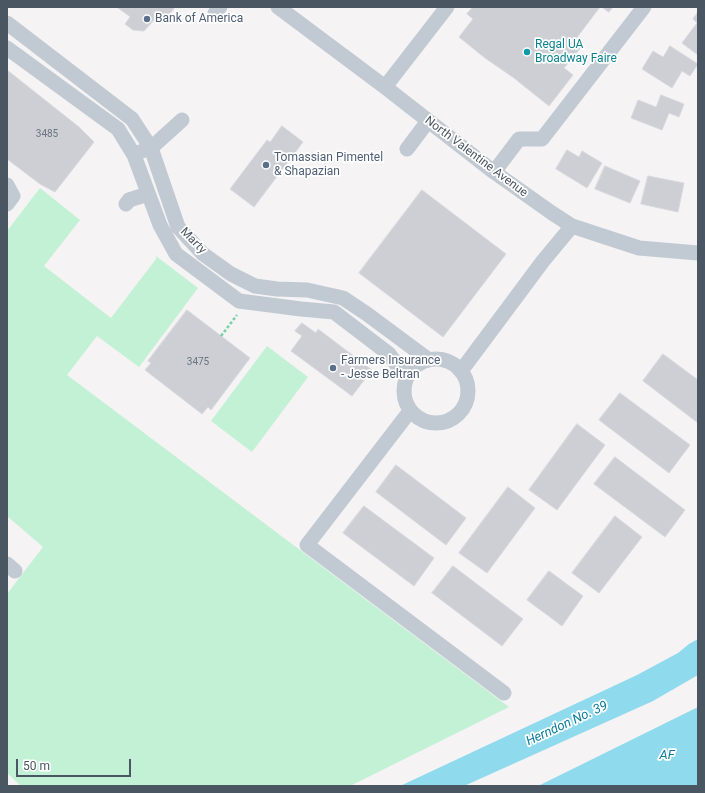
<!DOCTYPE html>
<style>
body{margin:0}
#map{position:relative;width:705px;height:793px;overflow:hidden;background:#f5f3f3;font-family:Roboto,sans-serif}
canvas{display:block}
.frame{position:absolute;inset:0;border:8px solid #4a5661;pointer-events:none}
.scale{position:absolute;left:16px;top:759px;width:115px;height:18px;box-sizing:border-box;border:2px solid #4a5661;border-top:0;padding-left:5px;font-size:12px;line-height:14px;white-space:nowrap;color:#4a5661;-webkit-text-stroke:3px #fff;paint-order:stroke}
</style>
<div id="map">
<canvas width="705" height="793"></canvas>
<div class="frame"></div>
<div class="scale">50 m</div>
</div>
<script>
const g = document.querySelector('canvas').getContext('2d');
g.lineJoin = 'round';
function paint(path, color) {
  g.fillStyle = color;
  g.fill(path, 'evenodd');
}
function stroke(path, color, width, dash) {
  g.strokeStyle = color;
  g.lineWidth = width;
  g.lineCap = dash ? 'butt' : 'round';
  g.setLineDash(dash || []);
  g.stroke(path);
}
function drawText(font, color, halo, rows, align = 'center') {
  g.font = font + ' Roboto,sans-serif';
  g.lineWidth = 3.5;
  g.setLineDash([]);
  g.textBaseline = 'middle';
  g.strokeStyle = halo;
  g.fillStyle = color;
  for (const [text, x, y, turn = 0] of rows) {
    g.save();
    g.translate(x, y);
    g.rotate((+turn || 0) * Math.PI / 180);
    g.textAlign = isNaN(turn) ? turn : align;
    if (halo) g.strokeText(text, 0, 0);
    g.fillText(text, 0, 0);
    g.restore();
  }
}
const green = new Path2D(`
 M40,188L80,220L44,266L111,318L156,259V256L198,288L139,367L97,336L67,375L509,707L350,786H21L7,773V594L43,547L7,516V231Z
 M267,346L308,377L252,452L211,421Z`);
const water = new Path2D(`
 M698,639V675L653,701L464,786H400L637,675L678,653L689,644Z
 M698,707V786H538Z`);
const building = new Path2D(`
 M117,7H175L163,23L154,20L144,31L133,30L125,24L130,17Z
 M473,7H600L575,40L583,45L564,68L573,75L549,106L514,78L485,58L459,37L473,19L467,14Z
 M602,7H613L609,12Z
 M698,12V55L682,43L697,23L693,19Z
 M670,46L698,64L690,76L682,71L672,88L642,69L653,51L663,57Z
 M7,70L79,127L94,142L55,192L40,184L7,159Z
 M661,95L684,104L679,117L669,113L662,130L631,118L638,100L656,107Z
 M282,126L303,142L254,207L230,189L267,140L270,142Z
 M567,150L579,157L582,151L602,163L587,188L556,169Z
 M605,166L640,181L630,203L595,189Z
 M648,176L684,183L678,212L641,204Z
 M422,190L506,254L443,337L359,273Z
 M187,310L250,358L211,410L208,407L202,414L145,370L151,363L148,361Z
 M302,323L316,333L318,329L372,370L352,396L291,351L302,336L295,331Z
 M663,354L698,380V423L643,381Z
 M620,393L690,445L669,473L599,420Z
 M577,424L605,445L557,510L529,490Z
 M615,457L685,510L665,537L594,484Z
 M396,465L466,518L446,545L376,492Z
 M508,487L535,508L487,573L459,553Z
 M364,506L434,558L414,586L343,533Z
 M615,516L642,537L599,593L572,573Z
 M453,566L523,619L502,646L432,593Z
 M549,571L583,596L562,626L527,600Z`);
const path = new Path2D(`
 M221,336L237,315`);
const minor = new Path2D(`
 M278,7L385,87L494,172L552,213L572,226L639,248L698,253
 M215,13L220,7
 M7,23L132,119L151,148L178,227L203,254L231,274L255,286L277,289L307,290L343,298L367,314L429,360
 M7,48L118,129L134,155L160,225L176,254L239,301L301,309L334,312L389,354L400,369L406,380
 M385,87L447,7
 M407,149L428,121
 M142,151L151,148L182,120
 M494,172L519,139H542L644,7
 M7,185L13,196L7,204
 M126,204L129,200L148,194
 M404 391a32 32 0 1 1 64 0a32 32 0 1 1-64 0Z
 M461,371L543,261L572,226
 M410,411L307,545L504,693
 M7,564L15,571`);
const markers = [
 [147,19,4,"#5c6f8a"],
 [527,52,4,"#0f9aa8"],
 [266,165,4,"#5c6f8a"],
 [333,368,4,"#5c6f8a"]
];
const numberNames = [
 ["3485",47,134],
 ["3475",198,362]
];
const serviceNames = [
 ["Bank of America",155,19],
 ["Tomassian Pimentel",274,158],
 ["& Shapazian",274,172],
 ["Farmers Insurance",341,361],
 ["- Jesse Beltran",341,375]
];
const cultureNames = [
 ["Regal UA",535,45],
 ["Broadway Faire",535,59]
];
const streetNames = [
 ["North Valentine Avenue",476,157,37],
 ["Marty",193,241,46]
];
const waterNames = [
 ["Herndon No. 39",567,724,-25],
 ["AF",667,756]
];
paint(green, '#c3f1d5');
paint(water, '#90daee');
paint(building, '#cdcfd5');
stroke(building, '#d7d9de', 1);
stroke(path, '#7ad0a6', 2.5, [3, 2]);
stroke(minor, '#c1cad2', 15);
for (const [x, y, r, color] of markers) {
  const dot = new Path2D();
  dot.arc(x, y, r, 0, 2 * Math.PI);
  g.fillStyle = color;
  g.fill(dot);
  stroke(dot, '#fff', 1.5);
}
drawText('10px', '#6b747e', null, numberNames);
drawText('12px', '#4e5e75', '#fff', serviceNames, 'left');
drawText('12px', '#0d838f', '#fff', cultureNames, 'left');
drawText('12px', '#4a5661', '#fff', streetNames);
drawText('italic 13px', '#0c7c9b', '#fff', waterNames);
</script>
